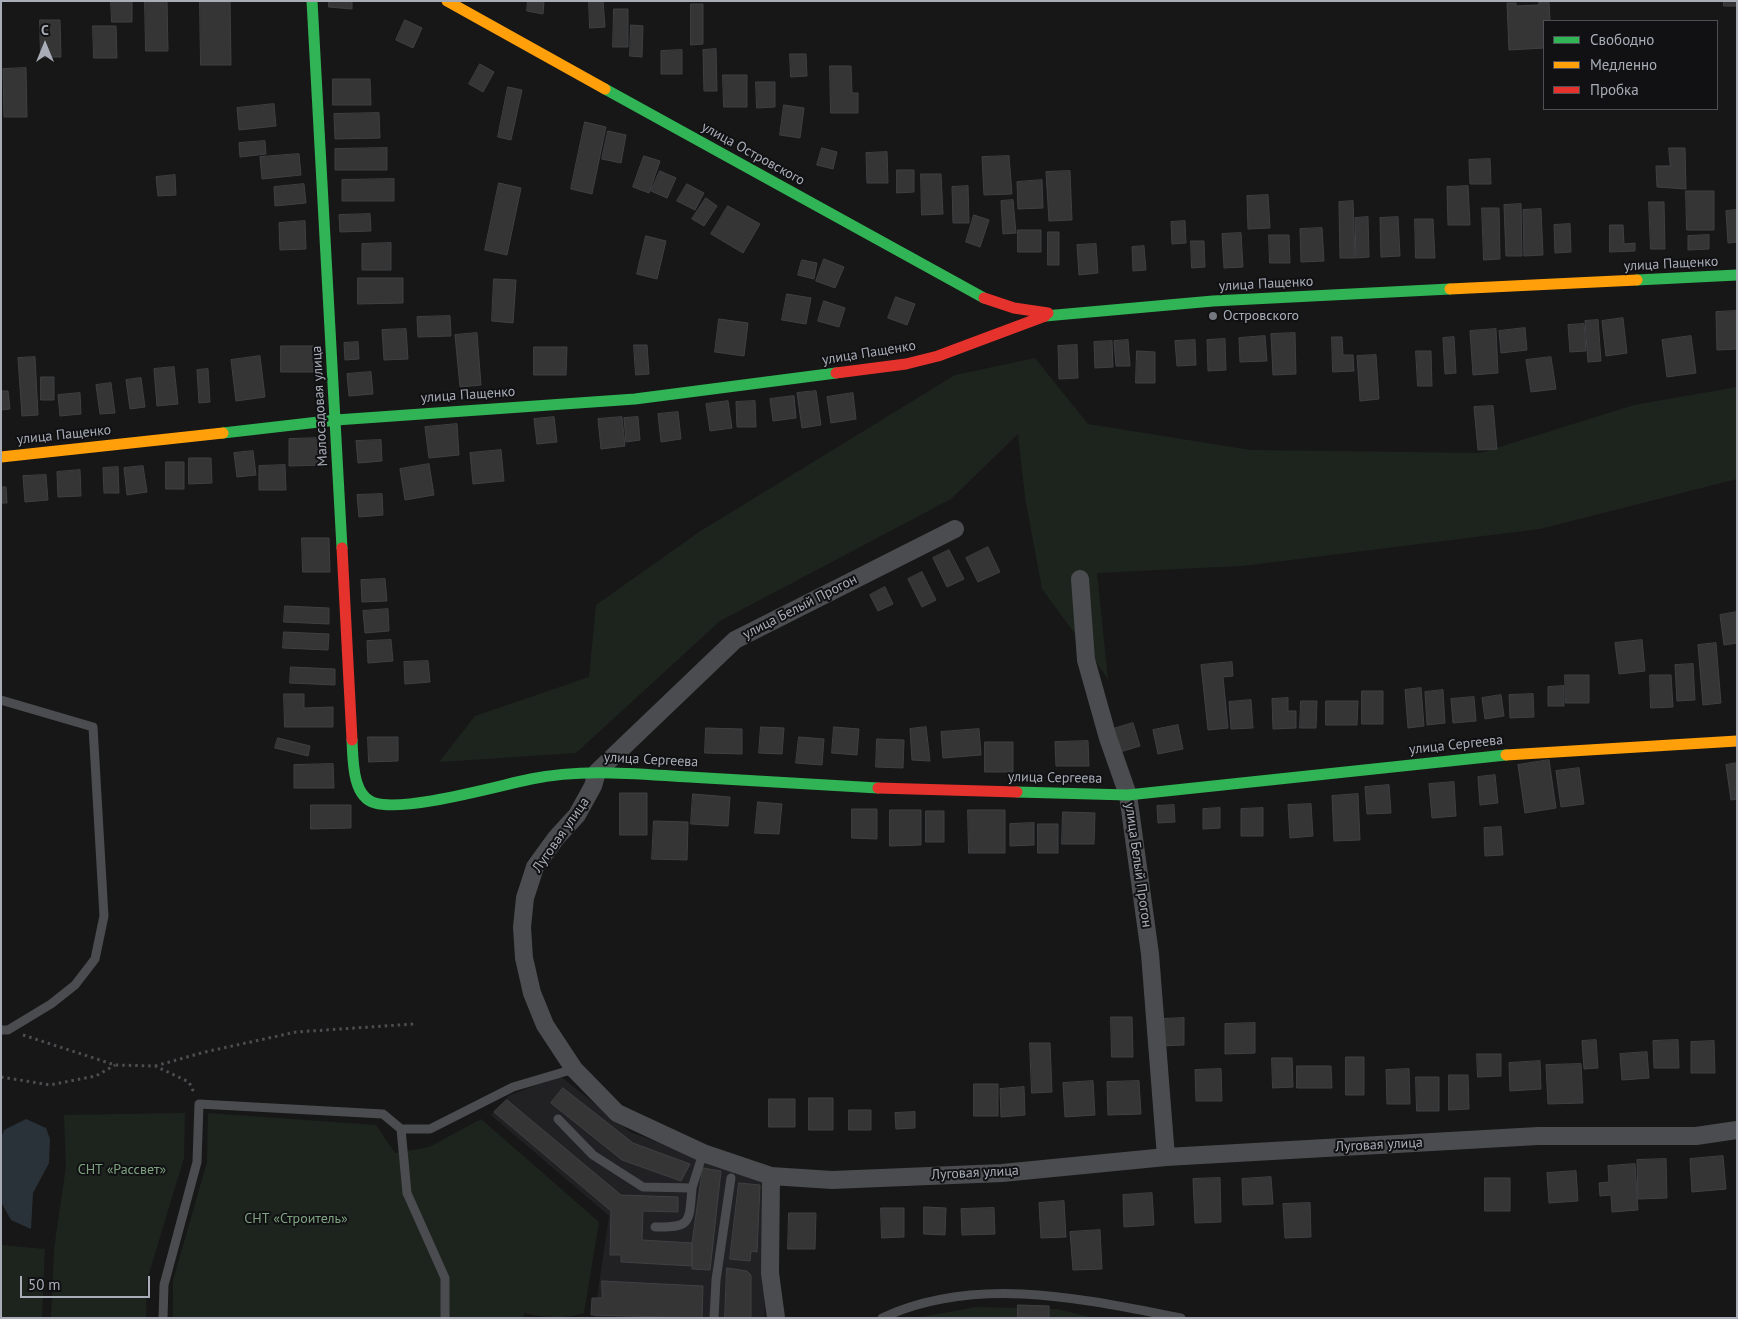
<!DOCTYPE html>
<meta charset="utf-8">
<style>
body{margin:0}
#map{position:relative;width:1738px;height:1319px;overflow:hidden;background:#171717;font-family:"PT Sans",sans-serif}
canvas{display:block}
.frame{position:absolute;inset:0;border:2px solid #a8adb8;pointer-events:none}
.legend{position:absolute;left:1543px;top:20px;width:175px;height:90px;box-sizing:border-box;background:#111113;border:1px solid #4d4f55;margin:0;padding:6px 9px;list-style:none;font-size:15px;color:#a8adb8}
.legend li{display:flex;align-items:center;gap:10px;height:25px}
.legend b{width:25px;border:1px solid #4d4f55}
.north{position:absolute;left:20px;top:20px;width:50px;height:50px;-webkit-text-stroke:4px #111113;paint-order:stroke;rotate:0deg;font-size:14px;font-weight:700;line-height:20px;text-align:center;color:#a8adb8}
.north::after{content:'';display:block;margin:auto;width:18px;height:22px;background:#a8adb8;clip-path:polygon(50% 0,100% 100%,50% 72%,0 100%)}
.scale{position:absolute;left:20px;top:1276px;width:130px;height:22px;box-sizing:border-box;border:2px solid #a8adb8;border-top:0;padding-left:6px;font-size:15px;line-height:18px;white-space:nowrap;color:#a8adb8;-webkit-text-stroke:4px #111113;paint-order:stroke}
</style>
<div id="map">
<canvas width="1738" height="1319"></canvas>
<div class="frame"></div>
<ul class="legend">
<li><b style="height:6px;background:#30b455"></b>Свободно</li>
<li><b style="height:6px;background:#ff9f0a"></b>Медленно</li>
<li><b style="height:6px;background:#e5322d"></b>Пробка</li>
</ul>
<div class="north">С</div>
<div class="scale">50 m</div>
</div>
<script>
const g = document.querySelector('canvas').getContext('2d');
g.lineJoin = 'round';
function paint(path, color) {
  g.fillStyle = color;
  g.fill(path, 'evenodd');
}
function stroke(path, color, width, dash) {
  g.strokeStyle = color;
  g.lineWidth = width;
  g.lineCap = dash ? 'butt' : 'round';
  g.setLineDash(dash || []);
  g.stroke(path);
}
function drawText(font, color, halo, rows, align = 'center') {
  g.font = font + ' "PT Sans",sans-serif';
  g.lineWidth = 4;
  g.setLineDash([]);
  g.textBaseline = 'middle';
  g.strokeStyle = halo;
  g.fillStyle = color;
  for (const [text, x, y, turn = 0] of rows) {
    g.save();
    g.translate(x, y);
    g.rotate((+turn || 0) * Math.PI / 180);
    g.textAlign = isNaN(turn) ? turn : align;
    if (halo) g.strokeText(text, 0, 0);
    g.fillText(text, 0, 0);
    g.restore();
  }
}
const built = new Path2D(`
 M560,1076L630,1132L761,1180L765,1318H594L609,1216L491,1115L508,1096Z`);
const green = new Path2D(`
 M1035,358L1088,424L1251,450L1480,453L1634,405L1737,387V479L1540,529L1242,566L1097,573L1108,679L1042,589L1025,497L1018,434L951,499L720,621L576,753L439,762L475,716L589,677L596,605L699,532L955,375Z
 M185,1113L184,1158L147,1280L146,1318H51L54,1249L66,1166L64,1115Z
 M208,1113L376,1125L395,1153L429,1147L481,1119L599,1222L584,1313C564,1319 545,1318 524,1313L523,1318H173V1280L207,1162Z
 M1,1245L45,1249L42,1318H1Z
 M976,1307L1057,1309L1094,1318H916Z`);
const water = new Path2D(`
 M26,1119L46,1128L50,1139L49,1163L33,1193L31,1229L11,1220L1,1202V1139L4,1130Z`);
const building = new Path2D(`
 M111,1H132V22H112Z
 M145,1H167L168,51H146Z
 M200,1H230L231,65H201Z
 M329,1H352V9L329,7Z
 M528,1H544L543,14L527,11Z
 M589,1H603L605,27L590,28Z
 M1724,1H1737V6H1724Z
 M1539,2H1549L1550,21H1544V48L1509,50L1507,3H1516V6L1539,5Z
 M691,4H703V44L691,45Z
 M614,9H628V47H613Z
 M40,20H60L61,57H41Z
 M405,20L422,28L413,48L396,40Z
 M631,25L643,26L642,57L630,56Z
 M93,26H116L117,58H94Z
 M716,49L717,91H704L703,50Z
 M682,50V74H661V51Z
 M790,54H806L807,76L791,77Z
 M480,64L494,72L483,92L469,84Z
 M830,66H851L852,93H858V113H831Z
 M26,68L27,117H4L3,69Z
 M723,75H747V107H724Z
 M333,79H370L371,105H333Z
 M756,82H775V107L757,108Z
 M508,87L522,90L511,140L498,137Z
 M274,104L276,126L239,130L237,108Z
 M784,105L804,108L800,138L780,135Z
 M379,113L380,138L335,139L334,114Z
 M585,122L606,127L592,194L571,189Z
 M608,131L626,135L621,163L602,159Z
 M265,141L266,154L240,157L239,143Z
 M387,148V170H335V149Z
 M822,148L837,152L833,169L817,165Z
 M1669,148H1685L1686,189L1657,187L1656,166H1670Z
 M887,152L888,183H867L866,153Z
 M299,154L301,175L262,179L260,157Z
 M644,156L660,161L649,193L633,187Z
 M1009,156L1012,194L984,195L982,157Z
 M1490,159L1491,184H1470L1469,160Z
 M897,170H914V192L897,193Z
 M660,171L676,178L667,198L651,191Z
 M1070,171L1072,220L1049,221L1046,172Z
 M921,174H941L943,214L922,215Z
 M175,175L176,195L158,196L156,177Z
 M394,179V201H342V180Z
 M1042,180L1043,208L1018,209L1017,182Z
 M499,183L521,188L507,255L485,250Z
 M304,184L306,203L275,206L274,187Z
 M687,184L704,193L695,210L677,201Z
 M968,186L969,223H953L952,187Z
 M1468,186L1470,225H1448L1447,187Z
 M1686,191H1714V230H1687Z
 M1268,195L1270,228L1248,229L1247,196Z
 M706,198L717,206L704,226L692,219Z
 M1013,200L1016,233L1003,234L1001,201Z
 M1353,201L1355,258H1340L1339,202Z
 M1649,202H1664L1665,249H1651Z
 M1521,204L1522,256H1506L1504,205Z
 M728,206L760,224L743,253L711,234Z
 M1482,208H1499L1500,259L1484,260Z
 M1541,209L1543,255L1524,256L1523,210Z
 M1737,210V242L1728,243L1726,211Z
 M370,214L371,231L340,232L339,215Z
 M974,215L989,220L980,247L966,242Z
 M1368,217L1369,257L1356,258L1355,218Z
 M1398,217L1400,256L1381,257L1380,218Z
 M1415,219H1433L1435,258H1416Z
 M305,221L306,249L280,250L279,223Z
 M1185,221L1186,243L1172,244L1171,222Z
 M1570,224L1571,252L1555,253L1554,225Z
 M1610,225H1623L1624,244L1635,243V251L1610,252Z
 M1322,228L1324,261L1301,262L1300,229Z
 M1018,230H1041V252H1018Z
 M1048,232H1059V265H1048Z
 M1241,233L1243,267L1224,268L1222,234Z
 M1269,235H1289L1290,263H1270Z
 M1709,235V249L1688,250V236Z
 M646,236L666,241L657,279L637,274Z
 M1191,241H1204L1205,267L1192,268Z
 M391,243V270H362V244Z
 M1096,244L1098,273L1079,275L1077,245Z
 M1144,246L1146,270L1133,271L1132,247Z
 M824,259L844,267L835,288L816,281Z
 M802,260L817,263L814,279L798,275Z
 M358,278H403V303L358,304Z
 M494,279L516,280L513,323L492,321Z
 M787,294L811,298L806,324L782,320Z
 M896,297L915,304L907,325L888,318Z
 M824,301L845,308L839,327L818,321Z
 M1737,311V349L1717,350L1716,312Z
 M450,316L451,336L418,337L417,317Z
 M1623,318L1627,353L1606,356L1602,321Z
 M719,319L748,323L744,356L715,352Z
 M1598,320L1601,361L1588,362L1585,321Z
 M1584,324L1586,351L1570,352L1568,325Z
 M1525,328L1527,350L1501,353L1499,331Z
 M406,329L408,359L384,360L382,330Z
 M1496,329L1498,373L1473,375L1470,331Z
 M477,333L481,385L460,387L455,335Z
 M1295,333L1296,374L1273,375L1271,334Z
 M1265,336L1267,361L1240,362L1239,338Z
 M1691,336L1696,373L1667,377L1662,340Z
 M1332,337H1342L1343,355H1353L1354,371L1333,372Z
 M1454,337L1456,373L1445,374L1443,338Z
 M1225,339L1226,370L1208,371L1207,340Z
 M1128,340L1130,366H1116L1114,341Z
 M1195,340L1196,365L1177,366L1175,341Z
 M1112,341L1113,367L1095,368L1094,342Z
 M358,342L359,359L345,360L344,343Z
 M634,345H647L649,374L636,375Z
 M1077,345L1078,378L1059,379L1058,346Z
 M281,346H315V372H281Z
 M534,347H567L566,375H534Z
 M1137,351L1155,352V383H1136Z
 M1416,351H1431L1432,386H1418Z
 M1376,355L1379,399L1360,401L1357,356Z
 M260,356L265,397L236,401L231,360Z
 M35,357L38,415L22,416L18,358Z
 M1551,357L1556,389L1531,392L1526,360Z
 M174,367L178,404L157,406L154,369Z
 M208,369L210,402L199,403L197,370Z
 M371,372L373,394L349,396L347,374Z
 M41,377H54V400H41Z
 M141,378L145,407L130,409L126,380Z
 M111,383L115,413L100,414L96,385Z
 M1,391H8L10,409L1,410Z
 M816,391L821,425L802,428L797,393Z
 M80,393L81,414L60,416L58,395Z
 M853,393L856,419L831,423L827,397Z
 M794,396L796,418L773,421L770,399Z
 M728,401L732,428L710,431L706,404Z
 M755,401L756,427H737L736,402Z
 M1493,406L1497,449L1478,450L1474,407Z
 M678,412L681,439L661,442L658,414Z
 M554,417L557,442L537,444L534,419Z
 M622,417L625,446L601,449L598,419Z
 M638,417L640,440L626,442L624,418Z
 M457,424L459,455L429,458L425,427Z
 M322,438L323,465L289,466V439Z
 M381,440L382,461L358,463L356,441Z
 M501,450L504,481L473,484L470,453Z
 M253,451L256,475L237,477L234,453Z
 M189,458H211L212,483L189,484Z
 M166,462H184V489H166Z
 M429,464L434,495L405,500L400,469Z
 M285,465L286,490H259V466Z
 M143,466L147,492L127,495L124,468Z
 M118,467L119,493H104L103,468Z
 M80,470L81,496L58,497L57,472Z
 M46,475L48,500L25,502L23,476Z
 M1,487H6L7,503H1Z
 M382,494L383,515L359,517L357,495Z
 M302,538H329L330,572H303Z
 M988,547L1000,572L978,582L966,558Z
 M949,550L964,579L947,587L933,558Z
 M922,572L936,600L922,607L908,579Z
 M385,579L387,601L362,602L361,580Z
 M885,587L893,604L878,611L870,595Z
 M285,606L329,608V624L284,622Z
 M388,609L389,631L365,633L363,611Z
 M1737,612V643L1724,645L1720,615Z
 M284,632L329,634L328,650L283,648Z
 M391,640L393,661L368,663L367,641Z
 M1642,640L1645,671L1619,674L1615,643Z
 M1716,643L1721,703L1703,705L1698,645Z
 M428,661L430,682L405,684L404,662Z
 M1232,662L1233,676L1223,677L1228,728L1208,730L1201,665Z
 M1693,664L1695,700L1677,701L1675,665Z
 M291,667L335,669V685L290,683Z
 M1565,675H1589V703H1566Z
 M1650,675H1671L1673,707L1651,708Z
 M1564,686V706H1548V687Z
 M1421,688L1424,726L1408,728L1405,690Z
 M1443,690L1445,723L1427,725L1425,692Z
 M1362,691H1383V724H1362Z
 M284,694H304V708L333,707V727H285Z
 M1533,694L1534,717L1510,718L1509,695Z
 M1501,695L1504,716L1485,719L1482,698Z
 M1474,697L1476,721L1453,723L1451,699Z
 M1288,698V711H1296V728L1273,729L1272,699Z
 M1251,700L1253,728L1231,729L1229,702Z
 M1301,701H1317L1316,728H1300Z
 M1326,701H1358L1357,725H1326Z
 M1133,723L1140,746L1120,752L1113,729Z
 M1178,725L1183,749L1158,754L1153,730Z
 M761,727L784,728L782,754L759,753Z
 M834,727L859,729L857,755L832,753Z
 M926,727L930,761L912,760L910,729Z
 M706,728L742,729V754L705,753Z
 M979,729L981,755L943,758L941,732Z
 M368,737H398V761L369,762Z
 M799,737L824,739L822,765L796,763Z
 M278,738L310,746L308,756L275,748Z
 M877,739L904,740L903,768L876,767Z
 M1088,741L1089,766H1056L1055,742Z
 M985,742H1013V772H985Z
 M1549,760L1556,808L1525,813L1518,765Z
 M1737,763V799L1731,800L1726,765Z
 M333,764L334,788H294V765Z
 M1579,768L1584,804L1561,807L1556,771Z
 M1495,775L1498,803L1480,805L1478,777Z
 M1454,782L1456,816L1432,818L1429,784Z
 M1389,785L1391,813L1367,814L1365,787Z
 M620,793H647V835H620Z
 M693,794L730,797L728,826L691,824Z
 M1358,794L1360,840L1334,841L1332,796Z
 M758,802L782,804L779,834L755,833Z
 M1311,804L1313,836L1290,838L1288,805Z
 M311,805H351V828L311,829Z
 M1174,805L1175,822L1158,823L1157,806Z
 M1220,808V828L1203,829V809Z
 M1263,808V836H1241V809Z
 M852,809H877V839L852,838Z
 M890,810H921V845L890,846Z
 M968,810H1005V853H969Z
 M926,811H944V842H926Z
 M1063,812L1095,813L1094,844H1062Z
 M654,821L688,822L687,860L652,859Z
 M1034,823V845L1010,846V824Z
 M1038,824H1058V853H1038Z
 M1501,827L1503,855L1485,856L1484,828Z
 M1111,1017H1132L1133,1057H1112Z
 M1184,1018V1045L1162,1046L1161,1019Z
 M1255,1023V1053L1225,1054V1024Z
 M1596,1040L1598,1068L1584,1069L1582,1041Z
 M1678,1040L1679,1068H1654L1653,1041Z
 M1714,1041L1715,1073H1691V1042Z
 M1030,1043H1050L1052,1092L1032,1093Z
 M1647,1052L1649,1078L1622,1080L1620,1054Z
 M1477,1054H1501V1076L1478,1077Z
 M1346,1057H1364V1095H1346Z
 M1272,1058H1292L1293,1087L1273,1088Z
 M1540,1061L1541,1089L1510,1091L1509,1063Z
 M1581,1064L1583,1103L1548,1104L1546,1065Z
 M1297,1066H1331L1332,1088H1297Z
 M1221,1069L1222,1101H1196L1195,1070Z
 M1409,1069L1410,1104H1387L1386,1070Z
 M1449,1075H1468L1469,1109L1449,1110Z
 M1416,1077H1439V1111H1417Z
 M1093,1081L1095,1115L1065,1117L1063,1083Z
 M1139,1081L1141,1114L1108,1115L1107,1082Z
 M974,1084H998V1116H974Z
 M1024,1087L1025,1115L1001,1117L1000,1089Z
 M563,1088L633,1143L690,1164L681,1181L622,1160L551,1103Z
 M809,1098H833V1130H809Z
 M769,1099H795V1127H769Z
 M507,1100L621,1195L678,1197V1212L643,1211L642,1240L692,1243V1266L621,1262V1255H610L611,1211L494,1112Z
 M849,1110H871V1130H849Z
 M915,1112V1128L896,1129L895,1113Z
 M1723,1156L1726,1189L1692,1192L1690,1159Z
 M1666,1159L1667,1198L1638,1199L1637,1160Z
 M1635,1164L1638,1210L1612,1212L1611,1195L1600,1196L1599,1183L1609,1182L1608,1166Z
 M703,1168L721,1171L710,1270L692,1269V1243Z
 M1576,1171L1578,1201L1549,1203L1547,1173Z
 M1271,1177L1273,1204L1243,1205L1242,1179Z
 M1220,1178L1221,1222L1195,1223L1193,1179Z
 M1485,1178H1510V1211H1485Z
 M739,1183L760,1185L757,1252L751,1251L750,1261L730,1259Z
 M1152,1193L1154,1225L1124,1227L1123,1195Z
 M1064,1201L1066,1237L1041,1238L1039,1203Z
 M1310,1203L1311,1237L1285,1238L1283,1204Z
 M924,1207L946,1208L945,1235L924,1234Z
 M881,1208H904V1237L882,1238Z
 M994,1208L995,1234L962,1235L961,1209Z
 M789,1213H816L815,1249H788Z
 M1100,1230L1102,1269L1073,1270L1070,1232Z
 M727,1268L747,1271L751,1275V1318H754H725Z
 M602,1281L703,1286L702,1318L591,1315L592,1298H602Z
 M1018,1305L1049,1306V1318H1018Z`);
const path = new Path2D(`
 M23,1035L115,1065L155,1066L189,1082L195,1095
 M155,1066L205,1052L296,1032L414,1024
 M1,1077L50,1085L96,1076L115,1065`);
const lane = new Path2D(`
 M1,700L93,727L104,916L95,959L75,985L51,1004L8,1030H1
 M558,1119L593,1155L643,1187L692,1188L703,1153
 M401,1129L407,1193L445,1278V1318
 M655,1227C692,1228 689,1222 692,1188
 M163,1318L164,1285L197,1162L199,1104L383,1114L401,1129H430L513,1087L574,1069
 M714,1318L716,1280L731,1178
 M882,1318C976,1274 1084,1299 1181,1318`);
const street = new Path2D(`
 M955,529L735,640L597,772L593,786L577,815L556,838L535,867L525,898L522,927L524,958L532,993L545,1025L574,1069L617,1113L703,1153L771,1176L832,1180L1002,1173L1166,1157L1538,1136H1696L1737,1130
 M1080,579L1086,660L1108,738L1128,795L1150,954L1166,1157
 M771,1176L770,1273L776,1318`);
const fast = new Path2D(`
 M312,1L342,548
 M605,89L984,298
 M1637,280L1737,275
 M1045,316L1213,301L1450,289
 M223,433L336,420L635,399L836,373
 M352,740C353,759 352,797 375,803C406,812 497,786 531,779C584,768 636,774 689,777C752,781 815,784 878,788
 M1017,792L1128,795L1506,755`);
const slow = new Path2D(`
 M447,1L605,89
 M1450,289L1637,280
 M1,457L223,433
 M1506,755L1737,741`);
const jam = new Path2D(`
 M984,298L1014,308L1048,313
 M836,373L906,364L938,356L1045,316
 M342,548L352,740
 M878,788L1017,792`);
const markers = [
 [1213,316,5,"#757880"]
];
const streetNames = [
 ["улица Островского",753,154,29],
 ["улица Пащенко",1671,264,-3],
 ["улица Пащенко",1266,284,-3],
 ["улица Пащенко",869,353,-9],
 ["улица Пащенко",468,395,-4],
 ["Малосадовая улица",320,406,-93],
 ["улица Пащенко",64,435,-6],
 ["улица Белый Прогон",800,607,-27],
 ["улица Сергеева",1456,745,-6],
 ["улица Сергеева",651,760,3],
 ["улица Сергеева",1055,778,1],
 ["Луговая улица",561,835,-55],
 ["улица Белый Прогон",1138,865,82],
 ["Луговая улица",1379,1145,-3],
 ["Луговая улица",975,1173,-3]
];
const poiNames = [
 ["Островского",1223,316]
];
const parkNames = [
 ["СНТ «Рассвет»",122,1170],
 ["СНТ «Строитель»",296,1219]
];
paint(built, '#212123');
paint(green, '#1d241e');
paint(water, '#2a3239');
paint(building, '#353536');
stroke(building, '#3f4043', 1);
stroke(path, '#4d4e52', 3, [2.5, 4]);
stroke(lane, '#4b4c50', 9);
stroke(street, '#4b4c50', 18);
stroke(fast, '#30b455', 11);
stroke(slow, '#ff9f0a', 11);
stroke(jam, '#e5322d', 11);
for (const [x, y, r, color] of markers) {
  const dot = new Path2D();
  dot.arc(x, y, r, 0, 2 * Math.PI);
  g.fillStyle = color;
  g.fill(dot);
  stroke(dot, '#111113', 2);
}
drawText('14px', '#a8adb8', '#111113', streetNames);
drawText('14px', '#a8adb8', '#111113', poiNames, 'left');
drawText('14px', '#7fa381', '#111113', parkNames);
</script>
